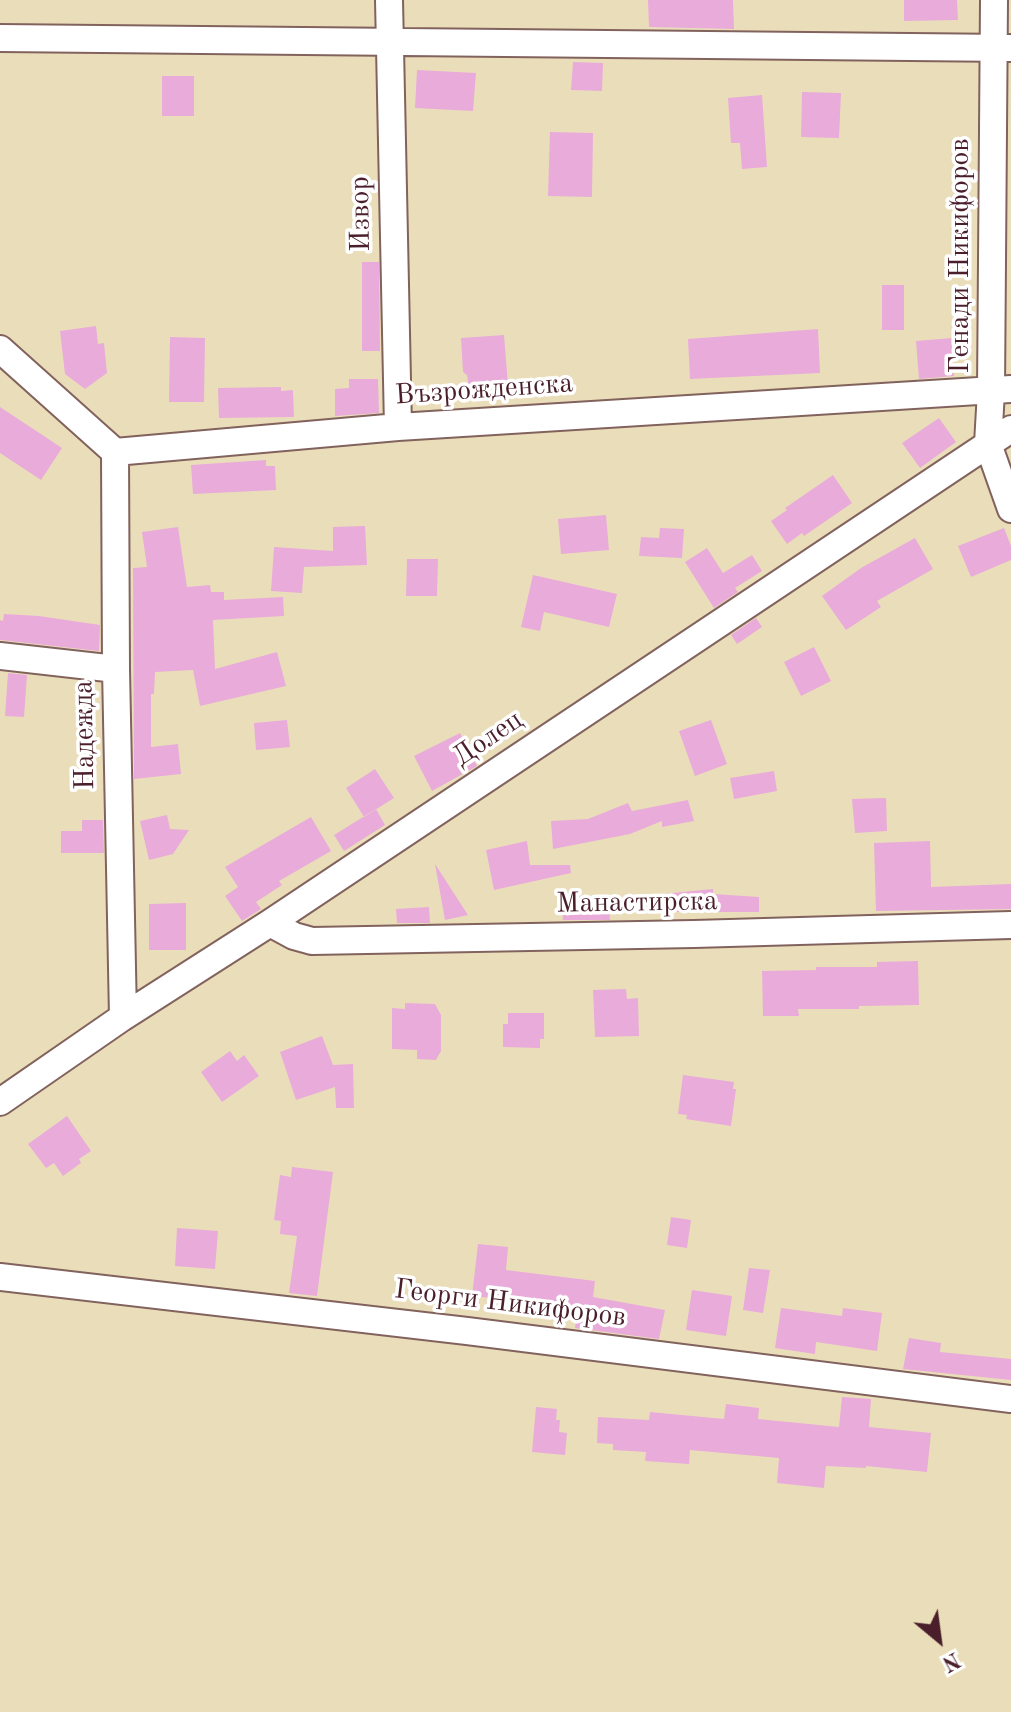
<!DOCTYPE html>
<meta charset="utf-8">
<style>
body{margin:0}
#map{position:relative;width:1011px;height:1712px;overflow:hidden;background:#eadeba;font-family:"Old Standard TT",serif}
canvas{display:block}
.north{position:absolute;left:899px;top:1600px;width:80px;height:80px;-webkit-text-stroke:6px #fff;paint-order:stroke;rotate:151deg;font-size:22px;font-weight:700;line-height:32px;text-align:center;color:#4a1f2b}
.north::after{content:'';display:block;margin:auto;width:28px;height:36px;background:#4a1f2b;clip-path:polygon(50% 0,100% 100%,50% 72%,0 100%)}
</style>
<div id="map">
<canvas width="1011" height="1712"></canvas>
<div class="north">N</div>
</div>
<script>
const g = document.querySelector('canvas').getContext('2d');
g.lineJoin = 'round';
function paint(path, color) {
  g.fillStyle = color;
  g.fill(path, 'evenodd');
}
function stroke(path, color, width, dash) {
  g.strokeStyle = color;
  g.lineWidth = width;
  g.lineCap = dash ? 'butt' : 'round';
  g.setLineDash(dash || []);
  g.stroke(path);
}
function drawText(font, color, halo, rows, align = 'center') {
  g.font = font + ' "Old Standard TT",serif';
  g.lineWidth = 7;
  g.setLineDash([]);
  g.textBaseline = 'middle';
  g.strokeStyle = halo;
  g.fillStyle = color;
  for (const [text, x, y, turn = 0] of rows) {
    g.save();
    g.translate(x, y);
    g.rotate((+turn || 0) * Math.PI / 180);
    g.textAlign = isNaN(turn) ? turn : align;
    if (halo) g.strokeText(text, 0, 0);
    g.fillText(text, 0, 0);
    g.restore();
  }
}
const building = new Path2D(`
 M648,0H733L734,29L649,27Z
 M904,0H957L958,20L904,21Z
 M573,62L603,63L602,91L571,90Z
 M417,70L476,73L473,111L415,108Z
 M162,76H194V116H162Z
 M802,92L841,93L839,138L801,137Z
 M762,95L767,167L742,169L740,143H731L728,98Z
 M550,132L593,133L592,197L548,196Z
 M362,262H379L380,351H362Z
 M882,285H904V330H882Z
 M96,326L98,344L104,343L107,373L85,389L65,374L60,331Z
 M818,329L820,373L690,379L688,339Z
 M504,335L508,385L469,388L467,375L463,372L461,338Z
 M170,337L205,338L204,402H169Z
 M952,338L954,376L919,379L916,341Z
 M349,379H378L379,413L335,416V389L349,388Z
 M281,387V391L293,390L294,417L219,418L218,388Z
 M0,407L62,448L41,480L0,453Z
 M939,418L956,442L920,468L902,443Z
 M266,460V466H275L276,490L193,494L191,465Z
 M833,475L852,503L804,536L802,533L787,544L771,521L787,510L785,508Z
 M606,515L609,550L561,554L558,519Z
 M365,526L367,565L304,567L302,593L271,591L274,547L333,551V527Z
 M178,527L187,587L210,585L211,592H224V600L283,597L284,616L213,620L215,669L277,652L286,686L200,706L193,670L155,672L154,694H151V747L178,744L181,774L134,779L133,568L147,567L142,532Z
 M660,528L684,529L682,558L639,556L641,537L659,538Z
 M1004,528L1011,546V560L971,577L958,546Z
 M915,538L933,569L877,601L881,607L846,630L822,596L861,568Z
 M707,548L723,573L752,555L762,571L735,588L738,592L714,608L685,562Z
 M407,559H438L437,596H406Z
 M533,575L617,594L609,627L544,612L540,631L521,627Z
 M4,614L39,616L100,625L99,651L0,640V620L3,621Z
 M756,618L762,627L737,644L731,635Z
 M814,647L831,681L801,696L784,662Z
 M8,673L27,675L24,717L5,716Z
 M287,720L290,747L256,750L254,723Z
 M711,720L727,764L695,776L679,731Z
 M460,733L477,766L432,791L414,756Z
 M375,769L394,798L364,817L346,788Z
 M774,771L777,791L734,799L730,778Z
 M886,798L887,831L855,833L852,799Z
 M688,800L694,821L662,827V821L630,834L553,849L551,821L588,819L628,803L632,811Z
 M376,809L385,825L344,851L334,835Z
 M167,815L170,829L189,830L173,854L149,860L140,821Z
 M311,817L331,851L279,881L282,885L256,902L261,909L242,921L225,896L238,887L225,867Z
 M82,820H103L104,853H61V831H82Z
 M527,841L530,865H570L571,873L494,890L486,850Z
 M930,841L931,887L1011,884V909L876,911L874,843Z
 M435,864L468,915L445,920Z
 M713,889V894L759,897V912H662V894Z
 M608,898L610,920H563L562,903Z
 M186,903V950H149V904Z
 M429,907L430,923H397L396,909Z
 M918,961L919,1005L859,1006V1009H798L799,1016H763L762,971L816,970V967H877V962Z
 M626,989L627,999L638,998L639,1036L595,1037L593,990Z
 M405,1003L435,1004L441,1015V1051L436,1060L417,1059V1050L392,1049V1008L405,1009Z
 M508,1013H544V1039H540V1048L503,1047V1024H508Z
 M322,1036L333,1065L353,1064L354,1108H336L335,1087L296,1100L280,1052Z
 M230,1051L237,1061L244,1055L259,1076L222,1102L201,1072Z
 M683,1075L734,1082L733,1089H736L731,1126L686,1119L687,1115L678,1114Z
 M67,1116L91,1151L79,1159L81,1163L63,1176L54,1163L46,1168L28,1144Z
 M292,1167L333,1172L317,1296L289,1293L297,1236L280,1234L281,1221L274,1220L280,1175L291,1177Z
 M671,1217L691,1220L687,1248L667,1245Z
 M177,1228L218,1231L215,1269L175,1266Z
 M478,1244L508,1247L506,1270L595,1281L593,1297L665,1310L659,1339L575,1328L577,1313L520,1306V1301L472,1296Z
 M749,1268L770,1270L763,1313L743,1310Z
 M692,1290L732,1296L726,1336L686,1330Z
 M781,1308L842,1316L843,1308L882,1313L877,1351L816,1342L815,1354L775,1348Z
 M909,1338L941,1343L940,1352L1011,1359V1380L903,1369Z
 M842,1397L871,1399L869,1427L931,1433L927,1472L866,1466V1468L826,1466L824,1488L777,1483L779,1458L690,1450L689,1464L645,1461L646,1452L613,1450V1444L597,1443L598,1417L649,1420L650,1412L724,1419L726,1404L759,1408L758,1419L839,1427Z
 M536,1407L557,1409L556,1420H560L559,1432L567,1433L565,1455L532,1452Z`);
const minor = new Path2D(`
 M389,0L398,427
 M994,0L991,391L988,444L1011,509
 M0,38L1011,48
 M0,349L115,452L398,427L1011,389
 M115,452L116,669L123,1017
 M0,656L116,669
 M270,923L294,936L312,941L694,934L1011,925
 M0,1102L123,1017L270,923L1011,429
 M0,1277L467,1331L1011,1399`);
const streetNames = [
 ["Извор",361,214,-91],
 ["Генади Никифоров",961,256,-90],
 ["Възрожденска",484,390,-4],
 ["Надежда",85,735,-91],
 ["Долец",488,739,-34],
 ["Манастирска",637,903,-1],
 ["Георги Никифоров",510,1304,7]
];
paint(building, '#e9abda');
stroke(minor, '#82625d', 30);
stroke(minor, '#fff', 26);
drawText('28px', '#4a1f2b', '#fff', streetNames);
</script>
